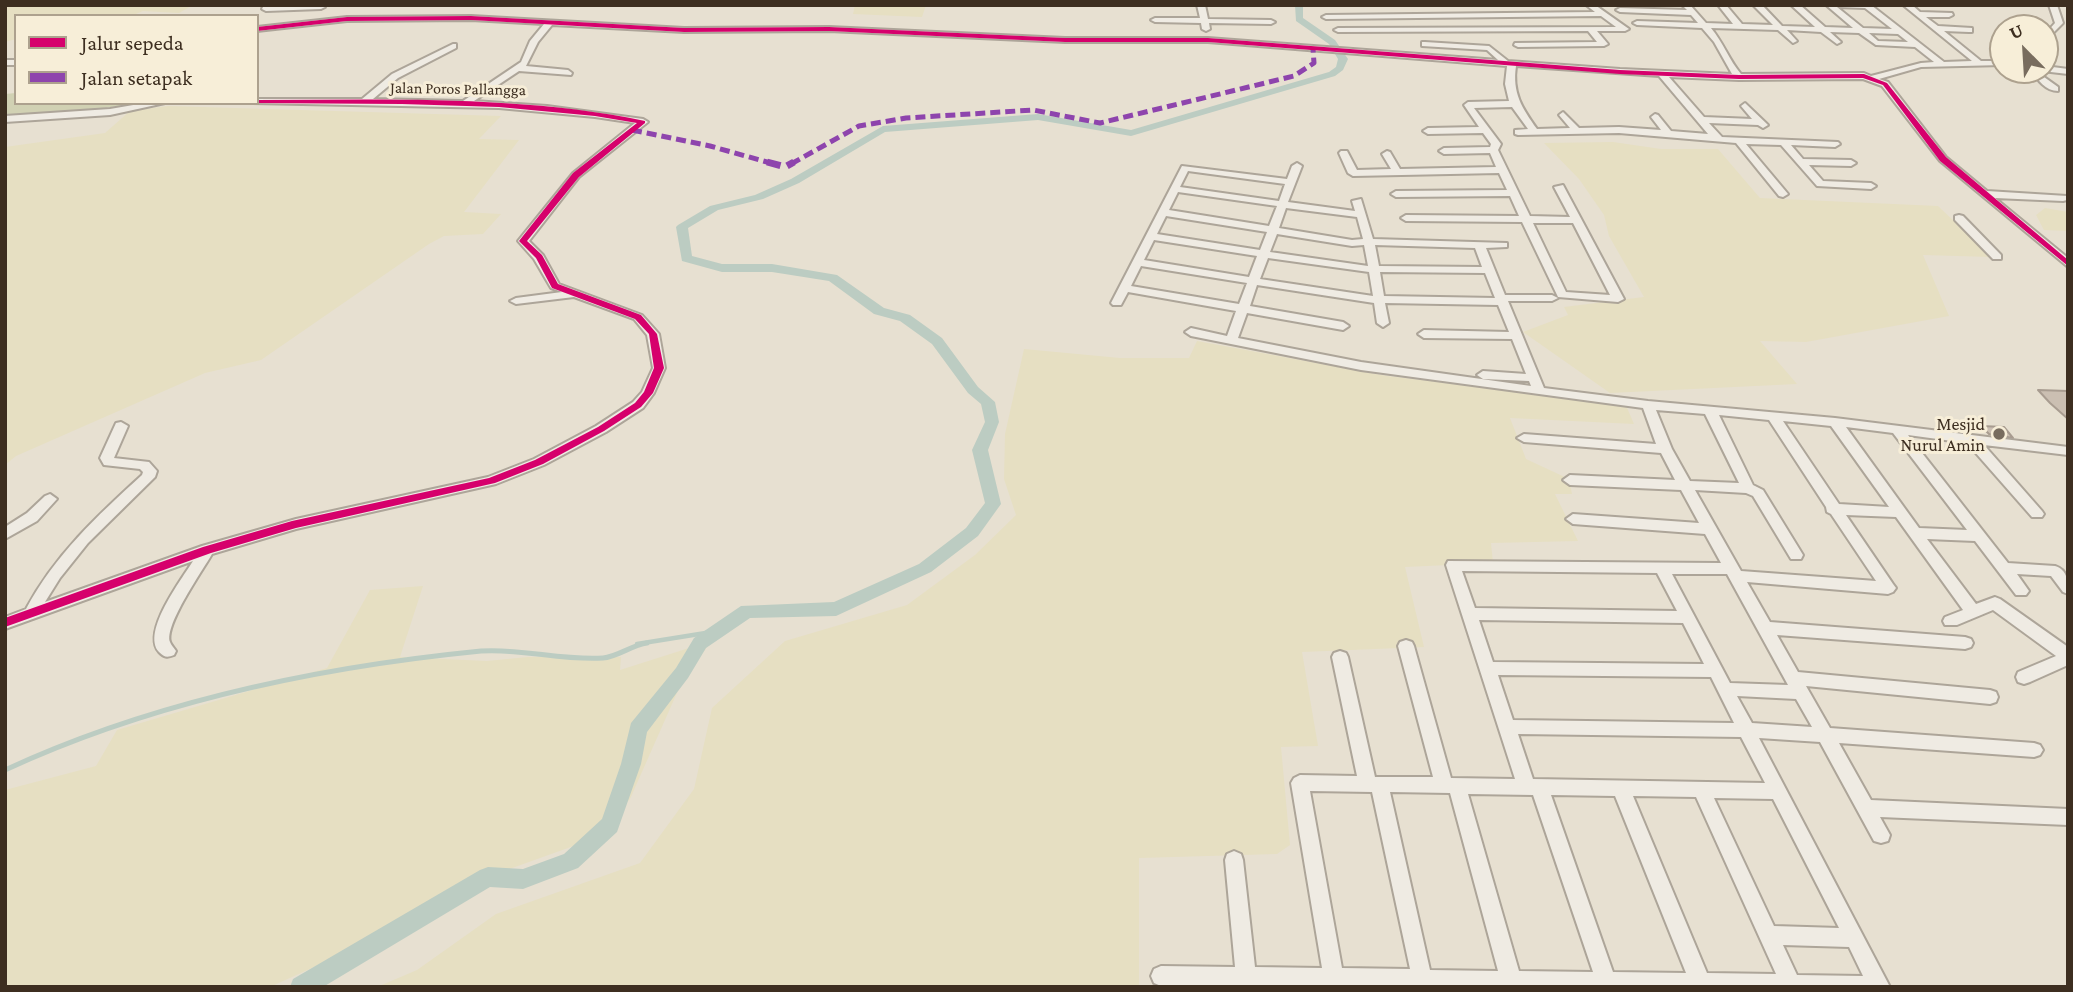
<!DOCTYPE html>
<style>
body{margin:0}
#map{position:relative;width:2073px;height:992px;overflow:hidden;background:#e7e0d1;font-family:"Crimson Pro",serif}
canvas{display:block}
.frame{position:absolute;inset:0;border:7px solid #3d2e20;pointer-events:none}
.legend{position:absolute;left:14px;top:14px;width:245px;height:91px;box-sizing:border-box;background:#f7eed8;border:2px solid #ada18e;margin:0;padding:9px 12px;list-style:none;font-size:21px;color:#3d2e20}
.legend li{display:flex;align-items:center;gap:14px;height:35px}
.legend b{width:35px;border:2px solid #ada18e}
.north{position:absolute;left:1989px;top:14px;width:70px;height:70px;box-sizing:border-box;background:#f7eed8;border:2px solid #ada18e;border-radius:50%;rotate:336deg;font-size:19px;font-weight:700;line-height:28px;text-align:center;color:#3d2e20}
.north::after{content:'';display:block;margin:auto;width:24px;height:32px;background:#786c5e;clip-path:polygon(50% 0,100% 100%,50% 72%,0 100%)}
</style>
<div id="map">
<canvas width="2073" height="992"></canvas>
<div class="frame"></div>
<ul class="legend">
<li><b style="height:9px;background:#d6006c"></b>Jalur sepeda</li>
<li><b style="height:9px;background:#8e44ad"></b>Jalan setapak</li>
</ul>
<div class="north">U</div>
</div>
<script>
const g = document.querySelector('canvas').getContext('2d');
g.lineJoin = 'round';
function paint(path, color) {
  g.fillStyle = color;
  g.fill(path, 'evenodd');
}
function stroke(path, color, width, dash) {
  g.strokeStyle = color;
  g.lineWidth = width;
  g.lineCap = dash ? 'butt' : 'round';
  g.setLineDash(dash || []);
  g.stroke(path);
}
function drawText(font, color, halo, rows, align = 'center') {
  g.font = font + ' "Crimson Pro",serif';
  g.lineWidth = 6;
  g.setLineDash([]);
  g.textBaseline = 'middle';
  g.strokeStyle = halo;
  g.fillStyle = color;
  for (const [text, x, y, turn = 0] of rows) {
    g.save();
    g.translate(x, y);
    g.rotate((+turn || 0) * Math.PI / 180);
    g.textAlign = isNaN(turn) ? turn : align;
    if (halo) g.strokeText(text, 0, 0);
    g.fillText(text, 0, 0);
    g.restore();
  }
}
const farmland = new Path2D(`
 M5,5H193L179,13L143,11L131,16H16V39L5,42Z
 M855,5H926L922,17L853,14Z
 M168,106L501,116L479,139L519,140L464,212L501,214L483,234L444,236L429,244L261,360L205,373L16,456L5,465V147L105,133L130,111Z
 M1613,142L1661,149H1718L1760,198L1938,206L1992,257L1923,255L1949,316L1806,342L1760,341L1797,384L1610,393L1523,332L1568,315L1564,307L1644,297L1609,236L1604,215L1579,179L1544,143Z
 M2045,208L2068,212V231L2044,230L2036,215Z
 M1197,341L1387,376L1625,403L1634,424L1510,418L1526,459L1569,479L1572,494H1555L1578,541L1491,543L1493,563L1405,567L1424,647L1302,652L1318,746L1281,747L1290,845L1277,854L1139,858V987H377L417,970L496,914L640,863L694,789L712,708L785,641L907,605L975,555L1016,515L1004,479L1005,434L1024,349L1120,358H1189Z
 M423,586L400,657L487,661L528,657H621L620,670L711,641L680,686L630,799L593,839L490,876L389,933L270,987H5V790L96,766L117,730L327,668L370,590Z`);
const cemetery = new Path2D(`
 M16,93V103H147L5,119V94Z`);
const streamFar1 = new Path2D(`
 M637,644L718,631`);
const stream = new Path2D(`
 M5,770C154,701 318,667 481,651C521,648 563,661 603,658C617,657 632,645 647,643`);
const canal = new Path2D(`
 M1295,5H1303V18L1335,40L1348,59L1343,70L1335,76L1131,136L1038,120L885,132L799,183L763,199L718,210L688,228L692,256L722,264H772L837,275L884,308L910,315L942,338L978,387L995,402L999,422L988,450L1001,504L978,536L931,572L836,616L750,618L706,648L688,678L647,732L641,764L617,832L578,868L523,889L490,887L323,987H290L293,979L480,870L488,867L523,869L564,854L602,819L621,764L631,723L676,668L694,638L741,606L834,602L919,564L966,528L985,503L972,450L985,422L981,404L968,393L932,344L900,321L874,314L829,281L772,272H722L682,261L676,227L678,225L710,206L755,195L791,179L883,126L1038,114L1131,130L1329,72L1336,67L1338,59L1329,44L1296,21Z`);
const building = new Path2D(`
 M2038,390L2068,391V419L2050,403Z
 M1981,426L2004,427L2013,438L1989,434Z`);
const minor = new Path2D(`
 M264,5H323L325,7L321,9L266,11L262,9Z
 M1197,5H1205L1208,19L1271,20L1275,22L1271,24L1209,23L1210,29L1206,31L1202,29L1201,23L1155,22L1151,20L1155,18H1200Z
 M1586,5H1595L1629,29L1625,31H1597L1608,44L1604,46L1518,47L1514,45L1515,43L1597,42L1588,31L1338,32L1334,30L1338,28L1616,27L1601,16L1326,19L1322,17L1326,15L1595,12Z
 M1682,5H1690L1706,23L1733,24L1718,5H1726L1742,24L1773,25L1753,5H1762L1782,26L1815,27L1791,5H1800L1825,27L1853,28L1826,5H1871L1944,62L1972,61L1903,5H1912L1920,12L1952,13L1953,15L1949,17H1926L1938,26L1972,28V32H1969L1944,31L1981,61H2003V65L1921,67L1879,79L1888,82L1946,157L1987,191L2067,196V200L2063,201L1995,198L2068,258V267L1940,161L1882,86L1863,79L1739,80L1669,77L1704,117L1752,119L1741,106L1745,103L1768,125L1763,128L1758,125L1709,123L1722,137L1838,142L1840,144L1835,147L1791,145L1803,159L1851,160L1856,163L1851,166L1809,165L1823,181L1871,183L1876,186L1871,189L1817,186L1781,145L1746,144L1788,194L1783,197L1779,196L1736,143L1619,133L1518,135L1515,134V130L1528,129L1512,107L1474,108L1501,144L1498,150L1530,216L1570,217L1554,187L1563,185L1624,299L1618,302L1558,297L1522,222L1406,221L1401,218L1406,215L1519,216L1510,196L1396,197L1391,194L1396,191L1507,190L1499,173L1353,176L1348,173L1339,153L1341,151H1347L1357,170L1391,169L1382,154L1387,151L1390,152L1400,169L1496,167L1490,153L1444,154L1439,151L1444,148L1490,147L1491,144L1483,133L1428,134L1423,131L1428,128L1479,127L1464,105L1468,102L1509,101L1505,84L1507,66L1208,42H1065L829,31L684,32L552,25L538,42L526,66L568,70L572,73L571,75L519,71L474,101L547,106L643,119L648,122L579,177L529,241L543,255L559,284L642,315L659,334L665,368L654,393L643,408L606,432L544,465L496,484L296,529L212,554C203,570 164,625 170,642C171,645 174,648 176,651L174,655C167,658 164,657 159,652C141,632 182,579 193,561L5,629V617L26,609C55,555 97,516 142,475L143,472L140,469L104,465L100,458L116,423L121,422L128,426L114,458L149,462L157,471L155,477L88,543L60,578L45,602L202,546L296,519L488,477L534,459L596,426L633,402L642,392L653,368L647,335L634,319L574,297L516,304L510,301L516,298L562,292L551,288L534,259L518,241L573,173L635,123L595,117L499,108L253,103H257V99H362L392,74L453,44H456V48L398,78L373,99L463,101L521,62L530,41L544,24L471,20L347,21L257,31V27L347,17L471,16L684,28L829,27L1065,38H1208L1498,60L1487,50L1422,46V42H1425L1489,46L1508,61L1620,69L1732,74L1714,42L1702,28L1637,25L1633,23L1637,21L1698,23L1691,15L1620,12L1616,10L1620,8L1687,10ZM1837,7L1865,8L1892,29L1863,28ZM1711,28L1778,30L1793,43L1797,41L1787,30L1821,32L1837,44L1841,42L1830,32L1859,33L1876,45L1915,47L1934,62L1921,63L1871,76L1864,73L1741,74C1729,60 1723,42 1711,28ZM1869,33L1898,34L1908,42L1878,41ZM1516,66L1659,76L1708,134L1671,131L1658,115L1655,114L1651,117L1661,130L1619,127L1579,128L1563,112L1559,115L1570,128L1537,129C1522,108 1512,93 1516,66ZM1533,223H1573L1610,295L1566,292Z
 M2049,5H2057L2063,23L2045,41V34L2055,23Z
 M5,60H16V65H5Z
 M2045,66L2068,69V74L2042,71L2045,70Z
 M2032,70H2040L2044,77L2058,87V91C2046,91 2037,80 2032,70Z
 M145,103H165L110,115L5,122V116L110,109Z
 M1297,163L1302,166L1288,202L1355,211L1352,201L1361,199L1373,239L1507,243V247L1486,248L1505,295H1552L1558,298L1552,301H1508L1544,388L1648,401L1835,418L2068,447V455L1984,445L2042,511L2044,514L2042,517H2032L1967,443L1908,435L2008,563L2055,566C2068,570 2068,582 2068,594L2063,592L2051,576L2017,574L2029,591L2026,595H2016L1975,541L1927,539L1976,604L1995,597L2000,599L2068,647V665L2030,682L2024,684L2018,682L2016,677L2018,672L2056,656L1993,610L1957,625H1945L1943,621L1945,617L1963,610L1896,517L1846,515L1893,584L1896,588L1893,592L1888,594L1747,582L1770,622L1965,637L1971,639L1973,643L1971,647L1965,649L1777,635L1798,672L1990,690L1996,692L1998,697L1996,702L1990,704L1806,686L1830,728L2034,743L2040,745L2043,750L2040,755L2034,757L1839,743L1871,800L2068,809V825L1880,817L1890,835L1888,841L1881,843L1874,841L1820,742L1759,738L1890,987H1209L1161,986L1154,983L1151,976L1154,969L1161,966L1235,967L1225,860L1227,854L1234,851L1241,854L1243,860L1255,967L1322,968L1291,783L1294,778L1300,775L1357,776L1332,657L1334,653L1340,651L1346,653L1348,657L1375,777H1433L1398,646L1400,642L1406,640L1412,642L1414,646L1451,778L1515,779L1446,565L1448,561L1721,563L1705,534L1573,524L1566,519L1573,514L1699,523L1681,490L1570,485L1563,480L1570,475L1675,480L1661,453L1524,442L1517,438L1524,434L1656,444L1643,408L1361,370L1191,336L1185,332L1191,328L1227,336L1236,311L1128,292L1121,305H1113L1111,303L1182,166L1287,179L1292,166ZM1188,171L1285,184L1279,201L1180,187ZM1178,192L1277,206L1269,226L1169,210ZM1286,208L1357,217L1363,239L1352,240L1279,228ZM1166,216L1267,232L1260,250L1157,234ZM1277,234L1352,246L1364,245L1368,266L1270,252ZM1154,240L1257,256L1249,277L1144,260ZM1375,245L1475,248L1482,267L1379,266ZM1268,258L1369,272L1373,296L1260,279ZM1141,266L1247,283L1239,304L1131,286ZM1380,272L1485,273L1495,298L1384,296ZM1257,285L1374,303L1377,323L1383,327L1389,323L1385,303L1498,305L1509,332L1424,330L1418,334L1424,338L1512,339L1526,374L1483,371L1477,375L1483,379L1529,381L1531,386L1361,362L1238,338L1247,313L1343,330L1349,326L1343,322L1250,306ZM1656,410L1705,414L1739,483L1690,481L1672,449ZM1719,415L1769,420L1826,507L1827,512L1831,514L1876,581L1741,571L1695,490L1746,493L1753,496L1791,559H1801L1803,555L1763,490L1753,485ZM1783,421L1831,426L1889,507L1839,504ZM1846,427L1893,433L1967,530L1919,528ZM1462,571L1657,573L1677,611L1475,608ZM1672,574H1727L1788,685L1730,683ZM1479,620L1683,623L1704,664L1493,662ZM1498,675L1711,677L1734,723L1513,720ZM1737,696L1796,699L1812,727L1752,723ZM1518,734L1741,737L1765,783L1533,779ZM1310,791L1372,792L1410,969L1342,968ZM1390,792L1450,793L1498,971L1430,970ZM1468,794L1533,795L1593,972L1519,971ZM1551,795L1615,796L1686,973L1613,972ZM1633,796L1696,797L1776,974L1707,973ZM1714,798L1773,799L1839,928L1774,926ZM1783,945L1849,947L1863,976L1797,975Z
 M1959,215L1963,216L2001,255V259H1993L1955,220V216Z
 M50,494L57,499L37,521L5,539V527L27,513L45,496Z`);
const quietFar1 = new Path2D(`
 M632,130L710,146L774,164
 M791,164L859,126L906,118L1033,110L1100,123L1294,76L1314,63L1313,49`);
const quiet = new Path2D(`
 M767,162L785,167L794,162`);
const cycleway = new Path2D(`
 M471,16L684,28L829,27L1065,38H1208L1620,70L1739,75L1864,74L1887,83L1946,157L2068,260V266L1940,161L1883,85L1863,78L1739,79L1620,74L1208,42H1065L829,31L684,32L471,20L347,21L257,31V27L347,17Z
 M257,100C386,100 518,95 645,121V123L579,177L527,241L542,255L558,284L641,315L657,334L664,368L653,393L641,407L604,431L543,464L495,483L296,528L211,553L5,627V618L203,547L292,521L489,478L535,460L598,427L635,403L644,392L654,368L649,334L635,319L552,288L536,258L519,241L573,173L637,123L595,116L499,107L402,104L255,103H257Z`);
const markers = [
 [1999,434,7,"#786c5e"]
];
const farStreetnames = [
 ["Jalan Poros Pallangga",458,89,1]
];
const poiNames = [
 ["Mesjid",1985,424],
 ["Nurul Amin",1985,445]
];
paint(farmland, '#e6dfc2');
paint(cemetery, '#d1d1b3');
stroke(streamFar1, '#bcccc2', 4.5);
stroke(stream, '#bcccc2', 5);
paint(canal, '#bcccc2');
paint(building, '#cbbfb2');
stroke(building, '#a89c90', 2);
stroke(minor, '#ada599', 4);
paint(minor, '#efebe3');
stroke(quietFar1, '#8e44ad', 5, [10, 5]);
stroke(quiet, '#8e44ad', 7, [14, 7]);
paint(cycleway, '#d6006c');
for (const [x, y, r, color] of markers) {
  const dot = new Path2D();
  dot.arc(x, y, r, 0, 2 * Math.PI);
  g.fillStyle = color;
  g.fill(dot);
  stroke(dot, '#f7eed8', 2.5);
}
drawText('16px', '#3d2e20', '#f7eed8', farStreetnames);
drawText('18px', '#3d2e20', '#f7eed8', poiNames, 'right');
</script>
